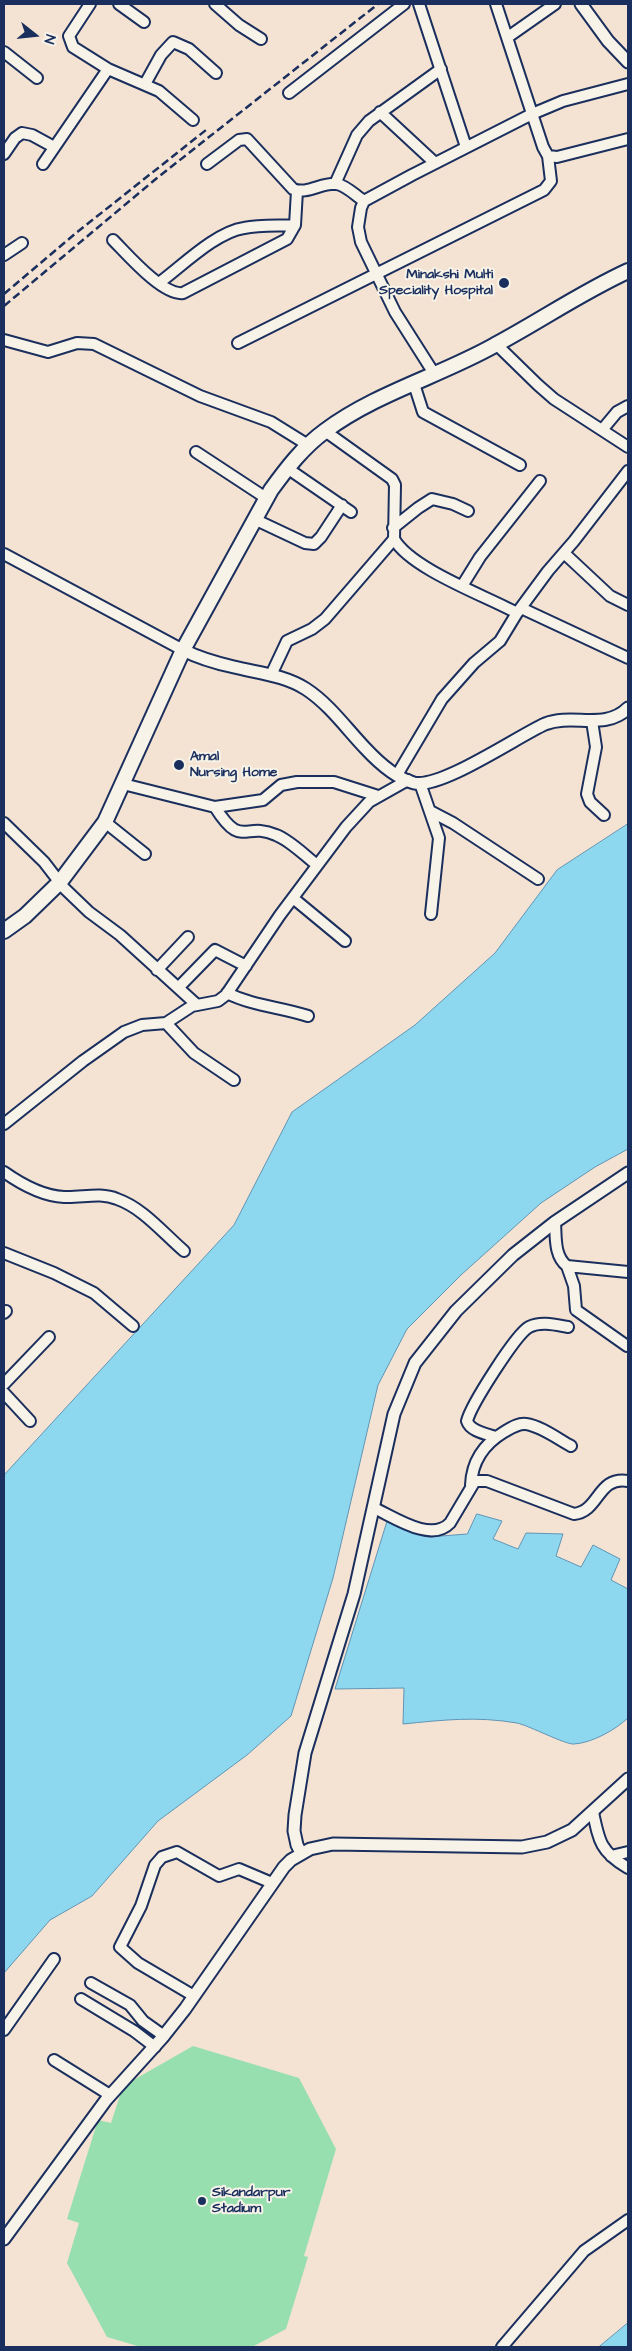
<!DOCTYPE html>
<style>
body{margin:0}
#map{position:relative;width:632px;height:2351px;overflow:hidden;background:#f4e3d2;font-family:"Architects Daughter",sans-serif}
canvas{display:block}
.frame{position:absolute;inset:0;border:5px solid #1b2f5e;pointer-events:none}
.north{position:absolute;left:10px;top:10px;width:50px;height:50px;-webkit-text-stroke:4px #f7f3e8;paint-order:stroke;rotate:106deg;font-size:14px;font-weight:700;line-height:20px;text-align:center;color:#1b2f5e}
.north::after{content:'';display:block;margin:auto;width:18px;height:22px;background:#1b2f5e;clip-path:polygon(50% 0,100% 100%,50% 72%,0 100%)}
</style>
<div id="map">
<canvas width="632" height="2351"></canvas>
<div class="frame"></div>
<div class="north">N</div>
</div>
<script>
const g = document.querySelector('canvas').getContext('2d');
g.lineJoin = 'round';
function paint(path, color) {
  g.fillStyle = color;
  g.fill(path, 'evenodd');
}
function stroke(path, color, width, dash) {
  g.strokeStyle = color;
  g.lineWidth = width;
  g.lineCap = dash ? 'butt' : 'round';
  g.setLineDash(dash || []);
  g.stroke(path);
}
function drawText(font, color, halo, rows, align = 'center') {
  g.font = font + ' "Architects Daughter",sans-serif';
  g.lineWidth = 4;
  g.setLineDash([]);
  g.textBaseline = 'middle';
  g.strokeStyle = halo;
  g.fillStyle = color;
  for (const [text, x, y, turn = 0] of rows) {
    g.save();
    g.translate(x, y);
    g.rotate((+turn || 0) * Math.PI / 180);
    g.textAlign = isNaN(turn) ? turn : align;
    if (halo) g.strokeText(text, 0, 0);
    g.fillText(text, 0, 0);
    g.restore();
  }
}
const green = new Path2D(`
 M193,2046L299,2078L336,2149L304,2256L308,2257L286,2329L252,2347H141L107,2337L67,2263L79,2223L67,2219L98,2120L111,2123L123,2086Z`);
const water = new Path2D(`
 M628,824V1149L595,1167L541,1203L461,1275L407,1329L378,1385L333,1578L291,1716L247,1755L158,1821L92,1896L50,1920L4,1973V1475L234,1225L292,1112L415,1025L495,953L557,870Z
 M477,1514L502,1521L493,1539L518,1549L526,1533L563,1534L556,1556L581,1567L593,1545L620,1559L611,1580L628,1589V1718C615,1730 592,1743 574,1744C566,1745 530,1726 517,1723C476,1716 443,1720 403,1724L404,1688L335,1689L388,1518L429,1537L467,1534Z
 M628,2323V2347H599Z`);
const minor = new Path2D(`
 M90,4L69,36L73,47L108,69L159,91L193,120
 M119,4L144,22
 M215,4L239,25L261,39
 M419,4L466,147
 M496,4L543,147L548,156L557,157L628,139
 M508,37L555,4
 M4,52L37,78
 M145,84L161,55L173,42L189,49L216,73
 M289,93L404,4
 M380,112L435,163
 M4,154L15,138L22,133L32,135L54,147
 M43,164L108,69
 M207,164L239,140L247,139L293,189C307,195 322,182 337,184C347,186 356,196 364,201
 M335,184L357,135L369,121L441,69
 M113,240C127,254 163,296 183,293L287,239L295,225L297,191
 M4,255L22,243
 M159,283C182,266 216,232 244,228C260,225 278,226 295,225
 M4,340L48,352L77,343L94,344L200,396L271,422L308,445
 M238,343L544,190L551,181L548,156
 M497,345L538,385L554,399L628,447
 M435,375L395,312L361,242L358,227L361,208L364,201L412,175L532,114L563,101L628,84
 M414,384L423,412L520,465
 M602,430L617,412L628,406
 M325,431L392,479L395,485L394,539C411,569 486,596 517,613
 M196,452L266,498
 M287,468L351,512
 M254,519L305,543L314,544L321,537L342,505
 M393,528L418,508L432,499L453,504L468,511
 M564,553L610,596L628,605
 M4,554L183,650
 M462,586L480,557L540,481
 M521,608L628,658
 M271,675L287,641L312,629L325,619L394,539
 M592,721L596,747L587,794L590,802L604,815
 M397,775L442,699L474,663L500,641L517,613L548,571L574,541L628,471
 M420,783L439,838L431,914
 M123,784L215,807L263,800L281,785L297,782H334L378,796
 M215,807C242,850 244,821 276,835C291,841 304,855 317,865
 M430,811L453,823L538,879
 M105,822L145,854
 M4,823L44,862L64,888L89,912L120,935L197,1005
 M293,898L345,941
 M157,970L188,937
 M179,987L215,950L246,966
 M227,993C253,1006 281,1007 308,1016
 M166,1023L194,1053L234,1080
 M4,1124L83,1061L124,1032L142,1025L166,1023L192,1006L218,1001L226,995L280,915L346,827L369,802L408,780
 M4,1172C21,1184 42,1196 64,1197C82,1198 100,1192 117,1199C143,1208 163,1233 184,1251
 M555,1222C556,1237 554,1256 567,1266L628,1272
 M4,1253L54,1273L94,1293L133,1326
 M567,1266L574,1286L576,1310L627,1346
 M4,1313L6,1311
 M4,1384L49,1337
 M4,1393L30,1421
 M496,1437C486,1434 470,1431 467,1421C471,1405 516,1334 529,1327C541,1321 556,1325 568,1327
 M471,1485C472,1461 484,1444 504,1432C511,1428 518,1423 526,1424C541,1426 558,1439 571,1446
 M374,1508C394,1517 431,1543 450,1523L475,1481H487L574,1514C600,1511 597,1476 628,1481
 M593,1812C599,1842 601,1852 628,1868
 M611,1856L628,1852
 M91,1983L130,2005L143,2021L164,2036
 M194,1996L138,1963L120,1947L141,1906L155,1865L162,1857L177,1852L219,1876L239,1869L272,1883
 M81,1999L134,2031L155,2047
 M4,2030L54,1959
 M54,2060L110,2095
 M502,2347L584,2251L628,2220`);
const tertiary = new Path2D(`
 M581,4L608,41L628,62
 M183,650C199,658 216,663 234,667C258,673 284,675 306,689C329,704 346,728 365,748C378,762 395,778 414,783C441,789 518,736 545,724C573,713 605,731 628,708
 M301,1853L297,1845L294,1831L295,1815L305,1753L354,1594L394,1414L415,1363L456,1311L513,1255L555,1222L628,1173
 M4,2239L106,2100L162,2038L185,2009L284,1867L291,1860L310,1849L333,1844L522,1847L547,1842L572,1830L628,1779`);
const secondary = new Path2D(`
 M4,931L25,916L60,882L105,822L183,650L271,490C287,468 303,447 325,431C376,393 440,376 495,345C540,321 582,292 628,271`);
const rail = new Path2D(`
 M4,294L76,233L206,130
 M4,306L157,178L378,4`);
const markers = [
 [504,283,6,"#1b2f5e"],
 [179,765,6,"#1b2f5e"],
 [202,2201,5,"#1b2f5e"]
];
const poiNames = [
 ["Minakshi Multi",493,275,"right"],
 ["Speciality Hospital",493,291,"right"],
 ["Amal",190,757],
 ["Nursing Home",190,773],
 ["Sikandarpur",212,2193],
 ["Stadium",212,2209]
];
paint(green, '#97dfae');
paint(water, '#8ed8ef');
stroke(water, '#6094b5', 1);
stroke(minor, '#1b2f5e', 14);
stroke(tertiary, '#1b2f5e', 15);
stroke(secondary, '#1b2f5e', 18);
stroke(minor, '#f7f3e8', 10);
stroke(tertiary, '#f7f3e8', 11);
stroke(secondary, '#f7f3e8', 14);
stroke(rail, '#1b2f5e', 2.5, [8, 4]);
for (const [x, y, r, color] of markers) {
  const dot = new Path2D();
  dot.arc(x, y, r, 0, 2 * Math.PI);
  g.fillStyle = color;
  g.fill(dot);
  stroke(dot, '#f7f3e8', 2);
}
drawText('bold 14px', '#1b2f5e', '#f7f3e8', poiNames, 'left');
</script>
